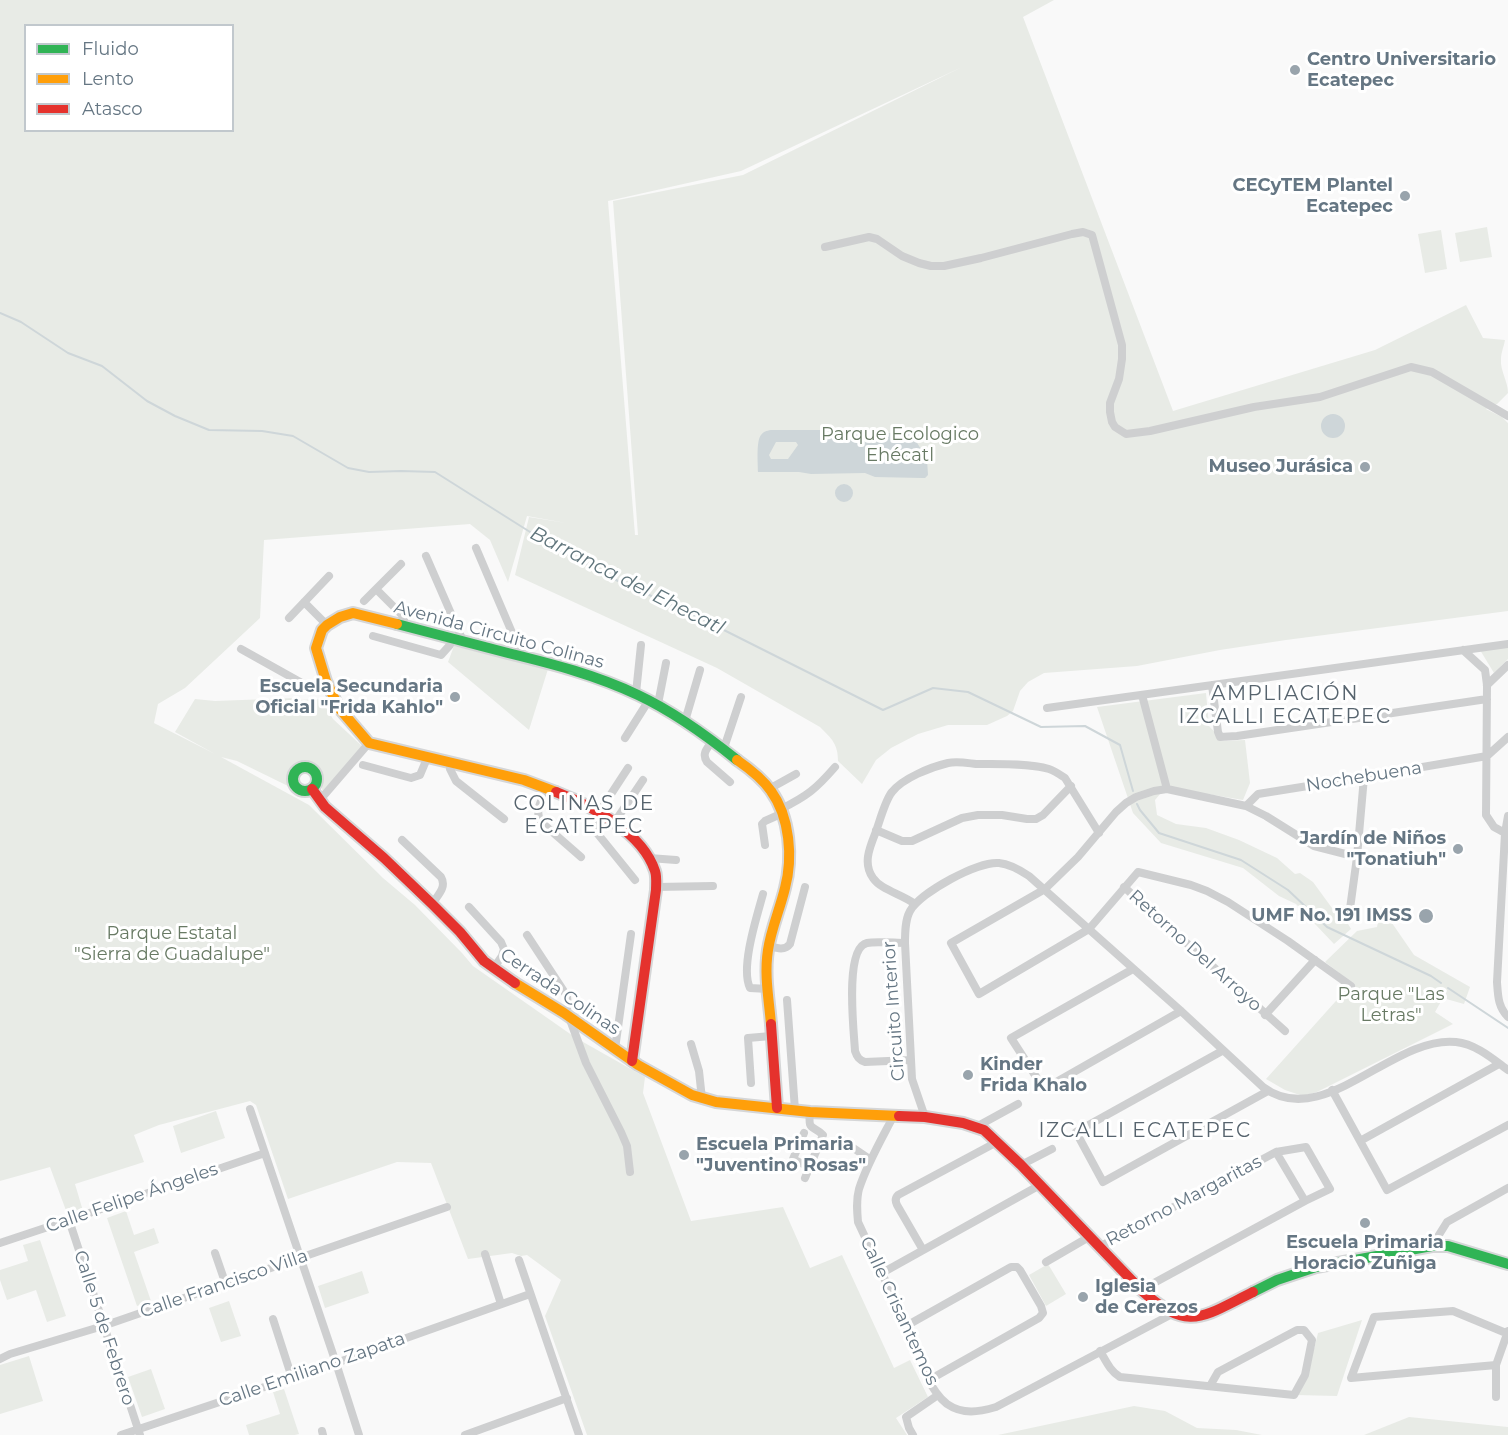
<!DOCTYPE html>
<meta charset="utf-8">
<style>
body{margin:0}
#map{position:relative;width:1508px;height:1435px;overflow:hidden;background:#f9f9f9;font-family:Montserrat,sans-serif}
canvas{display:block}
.legend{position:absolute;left:24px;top:24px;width:210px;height:108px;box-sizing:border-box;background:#fff;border:2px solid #c1c8cd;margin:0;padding:8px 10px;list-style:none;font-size:18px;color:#657683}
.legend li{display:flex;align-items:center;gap:12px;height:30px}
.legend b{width:30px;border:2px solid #c1c8cd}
</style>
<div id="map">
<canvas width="1508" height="1435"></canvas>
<ul class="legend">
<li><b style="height:8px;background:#30b455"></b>Fluido</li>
<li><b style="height:8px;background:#ff9f0a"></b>Lento</li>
<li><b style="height:8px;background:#e5322d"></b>Atasco</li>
</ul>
</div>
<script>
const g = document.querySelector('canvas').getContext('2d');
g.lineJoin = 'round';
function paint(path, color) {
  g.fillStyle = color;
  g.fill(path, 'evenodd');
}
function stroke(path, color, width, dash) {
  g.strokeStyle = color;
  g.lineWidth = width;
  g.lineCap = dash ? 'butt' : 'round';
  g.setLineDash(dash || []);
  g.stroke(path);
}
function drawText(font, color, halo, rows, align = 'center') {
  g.font = font + ' Montserrat,sans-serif';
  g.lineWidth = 6;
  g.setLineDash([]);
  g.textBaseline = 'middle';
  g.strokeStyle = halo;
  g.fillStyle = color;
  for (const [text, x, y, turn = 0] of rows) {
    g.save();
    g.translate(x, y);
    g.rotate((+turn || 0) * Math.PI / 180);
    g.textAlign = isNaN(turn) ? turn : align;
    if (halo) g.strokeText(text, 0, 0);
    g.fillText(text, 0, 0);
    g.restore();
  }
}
const green = new Path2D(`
 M0,0H1054L1023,17L1173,411L1375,350L1466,305L1483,338L1505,340C1504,346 1501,353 1501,359C1500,371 1508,381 1508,393L1497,404L1486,409L1502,417L1508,423V611L1286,640L1220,650L1137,666L1044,673L1028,682L1020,691L1013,711L1007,716L987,725H948L918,734L891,748L876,760L862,784L838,761C838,744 832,739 820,727L717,668L515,575L529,517L566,523L527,516L508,582L490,540L470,524L264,540L260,618L185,688L158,704L154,723L215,754L175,732L195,699L215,701L295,698L299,700L321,699L333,719L363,747L323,795C320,779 326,765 305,760C292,764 288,773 288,786L237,761L221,757L309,805L383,878L415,905L462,953L473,966L576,1038L645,1077L643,1093L691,1221L783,1207L810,1268L842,1255L894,1368L910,1360L928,1397L896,1418L907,1435H587L545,1316L561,1280L527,1255L521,1256L512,1253L468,1259L431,1163L397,1162L288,1199L256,1105L250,1101L159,1125L134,1135L144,1162L75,1184L83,1211L68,1216L50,1167L0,1181ZM26,26H232V130H26ZM962,67L743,175L613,201L638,535H635L608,201L741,171Z
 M1487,227L1492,257L1460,262L1455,233Z
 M1441,230L1447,269L1425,273L1418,234Z
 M454,646L548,669L529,730L448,662Z
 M1508,647V659L1494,673L1480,650Z
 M1206,693L1209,726L1223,741L1245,740L1250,783L1243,800L1166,787L1155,800L1157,815L1176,824L1206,828L1239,840L1277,858L1295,874L1300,873L1313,882L1332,908L1344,917L1351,929L1334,944L1296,904L1279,896L1243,868L1161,843L1133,813L1097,707Z
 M1381,907L1414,955L1470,987L1464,1004L1443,998L1435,1012L1453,1024L1317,1092L1303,1096L1285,1090L1266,1079L1352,983L1325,962L1357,931L1377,927Z
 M216,1111L225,1138L181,1153L173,1126Z
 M126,1211L134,1235L154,1228L159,1243L134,1252L151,1301L137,1306L107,1218Z
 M40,1240L66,1316L47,1322L36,1290L7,1300L0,1280V1270L28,1261L23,1245Z
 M1048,1264L1066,1294L1046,1306L1029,1275Z
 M362,1271L369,1293L325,1308L318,1286Z
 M229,1301L241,1336L221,1342L209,1308Z
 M1362,1320L1337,1396L1296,1395C1306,1375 1313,1355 1318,1333Z
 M29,1356L43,1401L0,1414V1365Z
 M151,1369L165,1409L142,1417L128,1377Z
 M284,1389L299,1434L295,1435H249L246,1425L280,1414L273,1392Z
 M1134,1406L1165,1411L1197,1428L1236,1430L1262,1435H998Z
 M1409,1417L1508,1427V1435H1364Z`);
const water = new Path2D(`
 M1321 426a12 12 0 1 1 24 0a12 12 0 1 1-24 0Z
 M771,430H820L829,433H911L927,459L928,475L925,478H922L875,477L865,473L811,474L799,472H758C758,463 756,441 761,435C764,431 766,431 771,430ZM776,442H796L798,445L788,459H771L769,455Z
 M835 493a9 9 0 1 1 18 0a9 9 0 1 1-18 0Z`);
const stream = new Path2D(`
 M0,313L21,322L68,353L102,366L147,401L175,416L209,430L262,431L293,436L348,468L369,472L401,471L435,472L557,549L618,581L696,616L883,710L933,688L968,692L1041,727L1085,726L1120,745L1133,791
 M1137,804L1140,810L1159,833L1241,860L1288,890L1327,927L1431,976L1441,983
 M1448,988L1508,1028`);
const street = new Path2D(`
 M825,247L869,237L877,239L902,256L919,263L931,266H944L981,258L1072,234L1083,232L1092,235L1122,345V359L1119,379L1110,403V412L1112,422L1115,427L1126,434L1150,431L1254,407L1320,397L1411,367L1432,372L1508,416
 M476,548L522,656
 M426,556L463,641
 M376,589L402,615L404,619L402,626
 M364,601L401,564
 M304,602L327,625
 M289,618L329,576
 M373,636L441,655L450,645L451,638
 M241,649L309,687H312L326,681
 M1463,650L1485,670L1487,685L1486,815L1494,827L1505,833
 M1212,685L1218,732L1220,737L1237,736L1487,699
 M1487,685L1508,665
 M636,693L641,645
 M1142,695L1167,789
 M658,704L666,663
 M1047,708L1508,644
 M685,721L700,670
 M625,738L649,700
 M713,740C708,748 701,753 707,762L730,782
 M724,748L741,697
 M450,762V769L456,781L504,819
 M363,765L411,778L420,775L428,756
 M547,788C542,799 534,811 541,822L581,857
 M769,789L796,774
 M320,800L369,743
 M1246,806L1258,794L1364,777L1487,756L1508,737
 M781,809C807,796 816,789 835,767
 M598,814L628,768
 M602,816L596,827L597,833L635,880
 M1508,816L1505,833L1497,982C1498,996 1498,1007 1508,1017
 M614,823L643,780
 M876,830L902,841H912L962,818L978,815H1002L1027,819H1036L1043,815L1071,786
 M402,840L441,877C447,887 438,895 432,904
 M765,845L762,824L765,821L783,813
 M649,858L676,860
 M656,887L713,886
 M1124,887L1285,1031
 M763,894C757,916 740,968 750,988L768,989
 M915,904C902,894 881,890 873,878C863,864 869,849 875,834C879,824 885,800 892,792C903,778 931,767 948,763C957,761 967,763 976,764C996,764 1030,763 1049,769C1055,771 1059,774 1065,778L1099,833
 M469,907L501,942L504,949L502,956L493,969
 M1349,916L1357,857L1364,777
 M527,935L567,996L568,1006L564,1013
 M905,943C895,943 876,941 867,943C844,948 854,1032 855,1051C857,1057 859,1060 865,1062L911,1060
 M768,946C776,948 785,951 790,944L805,887
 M1133,969L1011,1038L1044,1089L1181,1011
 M1351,986L1288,941L1228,902L1207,891L1191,885L1138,872L1089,929L979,994L951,943L1045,889L1078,857L1116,812L1126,803L1136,797L1154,791L1167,789L1246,806L1266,816L1314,846L1357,857
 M787,1000L795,1110
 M1265,1015L1315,960
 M569,1017L586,1063L621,1132L627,1146L630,1172
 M691,1044L699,1071L702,1099
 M615,1049L631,934
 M1222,1051L1076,1132L1103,1182L1268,1091
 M751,1083L748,1038L771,1036
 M1332,1090L1387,1190L1508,1125
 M250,1109L336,1363L359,1435
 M893,1117C881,1140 867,1164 859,1189C856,1200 857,1211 858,1222C874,1257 891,1292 907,1327C916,1350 927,1389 947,1404C963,1415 979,1412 996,1407L1172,1314
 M925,1117L912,1079L905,943C905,933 905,920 910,911C921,892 978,861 999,863C1010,864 1020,870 1029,876L1181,1011L1263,1087C1323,1132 1393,1035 1456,1042C1476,1044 1493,1059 1508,1070
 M976,1127L1018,1104
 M804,1133L793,1159L809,1167
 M843,1141L871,1160
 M1360,1141L1499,1064
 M1276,1152L1305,1201
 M1021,1165L1052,1149
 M805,1178L823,1135C812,1124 808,1132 810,1112
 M69,1220L140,1435
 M0,1243L69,1220L265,1153
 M1432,1246L1447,1222L1508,1188
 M1099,1247L1276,1152L1306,1147L1330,1189L1305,1201L1141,1290
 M923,1250L897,1205C895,1201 895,1198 898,1195L997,1142
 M215,1253L225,1282
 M485,1254L501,1304
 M519,1260L579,1435
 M1046,1262L1089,1237
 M882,1273L1040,1185
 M273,1319L292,1378
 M906,1326L1011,1267H1017L1020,1270L1041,1306L1043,1313L1039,1318L929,1380
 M1100,1351C1106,1361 1110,1371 1120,1377L1294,1395L1305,1375L1312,1340L1304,1330H1297L1218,1372L1210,1386
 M0,1359L10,1354L103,1326L447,1207
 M1496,1365L1351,1378L1374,1317L1453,1311L1506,1333
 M1496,1397V1365L1508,1331
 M322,1431L323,1435
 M121,1435L336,1363L530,1294
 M465,1435L567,1398
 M913,1435L909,1428L906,1417L938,1395`);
const fast = new Path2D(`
 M397,624C434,634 471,643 508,653C553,664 596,675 638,695C674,712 706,735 737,760
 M293 779a12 12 0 1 1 24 0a12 12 0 1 1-24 0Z
 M1253,1292L1277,1280L1316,1267L1432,1246H1448L1508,1264`);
const slow = new Path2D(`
 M397,624L353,613L340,617L327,625L322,630L316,648L326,681L339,708L369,743L524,780L556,792
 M737,760C750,769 762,778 771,791C790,817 793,858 785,888C780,909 771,929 768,950C764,975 769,1000 771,1024
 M515,983L564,1013L638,1065L692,1095L716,1102L810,1112L899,1116`);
const jam = new Path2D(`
 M312,789L325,807L384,858L432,904L460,932L484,961L515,983
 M556,792C592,806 642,832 655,871C657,877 656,884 656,890L632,1061
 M771,1024L777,1108
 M899,1116L925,1117L963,1123L984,1130L1021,1165L1141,1290C1189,1333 1202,1317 1253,1292`);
const markers = [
 [1295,70,6,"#99a4ac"],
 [1405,196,6,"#99a4ac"],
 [1365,467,6,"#99a4ac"],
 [455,697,6,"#99a4ac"],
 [1458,849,6,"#99a4ac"],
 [1426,916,8,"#99a4ac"],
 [968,1075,6,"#99a4ac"],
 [684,1155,6,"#99a4ac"],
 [1365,1223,6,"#99a4ac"],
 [1083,1297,6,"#99a4ac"]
];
const poiNames = [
 ["Centro Universitario",1307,60,"left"],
 ["Ecatepec",1307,81,"left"],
 ["CECyTEM Plantel",1393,186],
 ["Ecatepec",1393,207],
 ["Museo Jurásica",1353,467],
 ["Escuela Secundaria",443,687],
 ["Oficial \"Frida Kahlo\"",443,708],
 ["Jardín de Niños",1446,839],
 ["\"Tonatiuh\"",1446,860],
 ["UMF No. 191 IMSS",1412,916],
 ["Kinder",980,1065,"left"],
 ["Frida Khalo",980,1086,"left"],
 ["Escuela Primaria",696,1145,"left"],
 ["\"Juventino Rosas\"",696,1166,"left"],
 ["Escuela Primaria",1365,1243,"center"],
 ["Horacio Zuñiga",1365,1264,"center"],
 ["Iglesia",1095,1287,"left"],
 ["de Cerezos",1095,1308,"left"]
];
const parkNames = [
 ["Parque Ecologico",900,435],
 ["Ehécatl",900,456],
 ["Parque Estatal",172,934],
 ["\"Sierra de Guadalupe\"",172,955],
 ["Parque \"Las",1391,995],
 ["Letras\"",1391,1016]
];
const streetNames = [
 ["Avenida Circuito Colinas",499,635,15],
 ["Nochebuena",1364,777,-9],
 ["Retorno Del Arroyo",1195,951,42],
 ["Cerrada Colinas",560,992,34],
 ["Circuito Interior",894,1011,-94],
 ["Calle Felipe Ángeles",132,1198,-19],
 ["Retorno Margaritas",1184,1201,-28],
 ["Calle Francisco Villa",224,1284,-19],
 ["Calle Crisantemos",899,1311,65],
 ["Calle 5 de Febrero",104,1328,72],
 ["Calle Emiliano Zapata",312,1370,-19]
];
const waterNames = [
 ["Barranca del Ehecatl",627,581,27]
];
const neighbourhoodNames = [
 ["AMPLIACIÓN",1285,694],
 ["IZCALLI ECATEPEC",1285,717],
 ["COLINAS DE",584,804],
 ["ECATEPEC",584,827],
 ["IZCALLI ECATEPEC",1145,1131]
];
paint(green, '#e8ebe6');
paint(water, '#ced6d9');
stroke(stream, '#ced6d9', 2);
stroke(fast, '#d5d6d7', 14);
stroke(slow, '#d5d6d7', 14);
stroke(jam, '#d5d6d7', 14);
stroke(street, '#cecfd0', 8);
stroke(fast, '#30b455', 10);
stroke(slow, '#ff9f0a', 10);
stroke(jam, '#e5322d', 10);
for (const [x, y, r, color] of markers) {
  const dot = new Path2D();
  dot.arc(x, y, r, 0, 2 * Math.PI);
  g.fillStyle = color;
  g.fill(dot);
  stroke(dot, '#fff', 2);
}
drawText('bold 18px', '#657683', '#fff', poiNames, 'right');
drawText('18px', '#687a64', '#fff', parkNames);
drawText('18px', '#657683', '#fff', streetNames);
drawText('italic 20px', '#60757c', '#fff', waterNames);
g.letterSpacing = '1.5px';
drawText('20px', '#57646e', '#fff', neighbourhoodNames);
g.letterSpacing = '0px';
</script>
